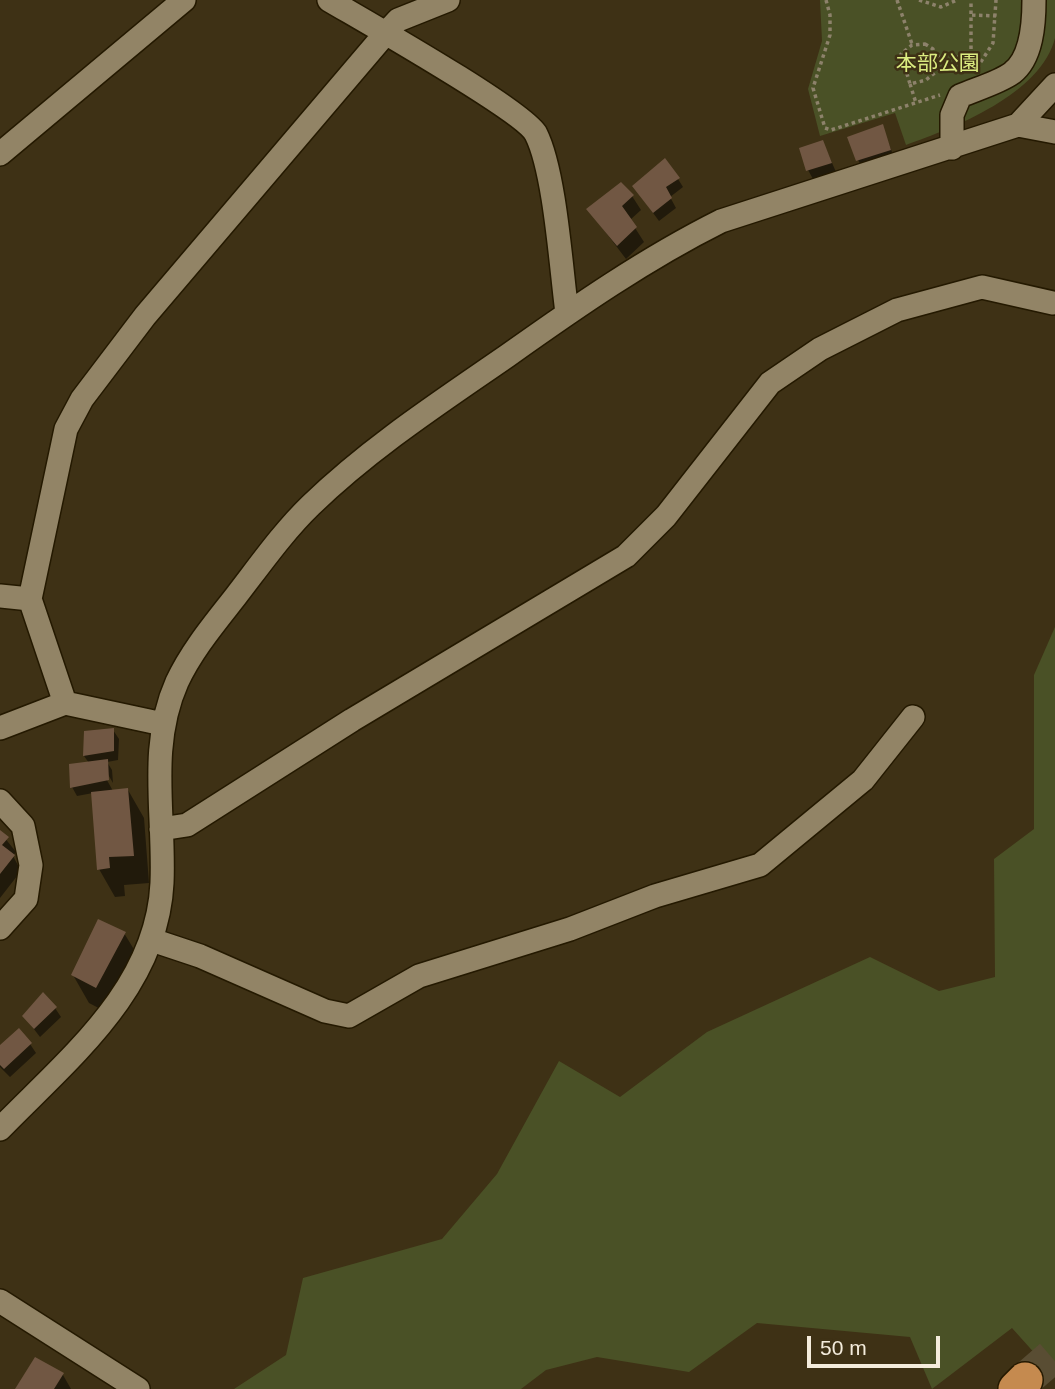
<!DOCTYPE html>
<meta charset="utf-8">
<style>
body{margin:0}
#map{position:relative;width:1055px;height:1389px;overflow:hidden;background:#3e3115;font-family:Arial,sans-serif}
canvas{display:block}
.scale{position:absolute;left:807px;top:1336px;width:133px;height:32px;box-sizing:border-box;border:4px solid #f4ecdc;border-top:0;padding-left:9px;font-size:21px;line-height:24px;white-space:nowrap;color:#f4ecdc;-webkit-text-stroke:5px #3e3115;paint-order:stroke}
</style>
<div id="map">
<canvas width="1055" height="1389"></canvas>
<div class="scale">50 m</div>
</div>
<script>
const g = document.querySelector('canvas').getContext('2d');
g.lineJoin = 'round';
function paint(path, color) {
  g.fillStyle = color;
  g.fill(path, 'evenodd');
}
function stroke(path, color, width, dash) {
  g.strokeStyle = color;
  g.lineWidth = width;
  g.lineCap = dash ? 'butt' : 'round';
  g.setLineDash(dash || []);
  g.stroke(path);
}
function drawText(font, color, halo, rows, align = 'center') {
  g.font = font + ' Arial,"Noto Sans JP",sans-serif';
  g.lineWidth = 5;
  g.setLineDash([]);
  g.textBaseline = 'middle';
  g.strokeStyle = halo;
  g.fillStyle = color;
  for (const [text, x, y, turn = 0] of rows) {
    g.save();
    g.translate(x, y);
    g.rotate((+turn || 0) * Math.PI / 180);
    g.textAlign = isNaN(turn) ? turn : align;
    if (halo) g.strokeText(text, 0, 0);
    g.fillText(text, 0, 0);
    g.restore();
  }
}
const green = new Path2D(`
 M820,0H1055C1055,12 1055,27 1055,38C1041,94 954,128 906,145L895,113L820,136L808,89L822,41Z
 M1055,627V1376L1012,1328L932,1389L910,1337L757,1323L689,1372L597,1357L546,1370L521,1389H234L286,1355L303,1278L442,1239L497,1174L559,1061L620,1097L707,1032L870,957L939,991L995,977L994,859L1034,829V675Z`);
const shadow = new Path2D(`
 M882,126L895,160L863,169L858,160Z
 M823,142L836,172L813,179L808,170Z
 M678,179L683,187L670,197L676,208L659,221L634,187Z
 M632,196L641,210L630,220L644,242L626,259L588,209Z
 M113,730L119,739L118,760L107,762L112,770L113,783L106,771L103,773L113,791L128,790L144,818L149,883L124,885L125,896L115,897L99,869L93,793L77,796L72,787L89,763L84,756Z
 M0,832L16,852L13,856L21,871L0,898Z
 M124,933L141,961L112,1015L89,1003L73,975Z
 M55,1008L61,1017L40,1037L24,1016Z
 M30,1044L36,1053L10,1077L0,1067V1047Z
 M36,1360L63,1375L71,1389H18Z`);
const building = new Path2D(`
 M883,124L891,150L856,161L847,137Z
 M823,140L832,163L806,171L799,148Z
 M665,158L680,178L666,187L672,198L653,213L632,186Z
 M621,182L634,195L622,206L637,227L617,246L586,209Z
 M114,728V751L83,756L84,731Z
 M108,759L109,780L70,788L69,764Z
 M128,788L134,856L109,857L110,868L97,870L91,792Z
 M0,830L9,837L2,845L15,855L0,874Z
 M98,919L126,932L96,988L71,975Z
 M43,992L57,1007L34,1029L22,1016Z
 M19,1028L32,1043L4,1069L0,1065V1045Z
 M35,1357L64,1373L54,1389H15Z`);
const highwayTunnel = new Path2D(`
 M1025,1380L1055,1354`);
const path = new Path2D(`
 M826,0L830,15V35L813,88L825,128L831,130L940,95
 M897,0L912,44
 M919,0L941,7L957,0
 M972,15L996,16
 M925,44L933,49L937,71L926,80L910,84L901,54L912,45Z
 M937,57L946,54L967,59L971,50V0
 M977,68L993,43L996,0
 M910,84L916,103`);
const minor = new Path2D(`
 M329,0C361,19 524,111 536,134C555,172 561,268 567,313
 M1018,125L1055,132
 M952,148V115L960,96C976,89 998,83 1012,73C1032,58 1034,23 1034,0
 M0,154L184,0
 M0,596L30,599
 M65,703L30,599L66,429L82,399L145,316L385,34L398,20L448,0
 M0,728L65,703L163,724
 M0,801L23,826L31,865L26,899L0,928
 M161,829L187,825L352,720L626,556L666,516L770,383L820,349L897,310L982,287L1053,303
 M152,940L200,956L325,1011L349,1016L419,976L570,929L655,896L760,865L863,780L913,717
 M0,1129C68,1059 157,989 162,883C165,815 148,747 177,682C192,650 215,623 236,596C260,565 283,532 311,505C370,448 439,403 507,356C576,307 645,259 721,221L1018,125L1055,85
 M0,1301L138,1389`);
const highway = new Path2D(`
 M1016,1389L1025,1380`);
const parkNames = [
 ["本部公園",938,64]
];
paint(green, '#4a5126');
paint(shadow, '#0007');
paint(building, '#715743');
stroke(highwayTunnel, '#594d33', 35, [35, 18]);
stroke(minor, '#241900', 26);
stroke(highway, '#241900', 38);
stroke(path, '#8d826b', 3.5, [3.5, 3.5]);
stroke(minor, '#928466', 23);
stroke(highway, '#c58a4f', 35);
drawText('21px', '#dbec80', '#3e3115', parkNames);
</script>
